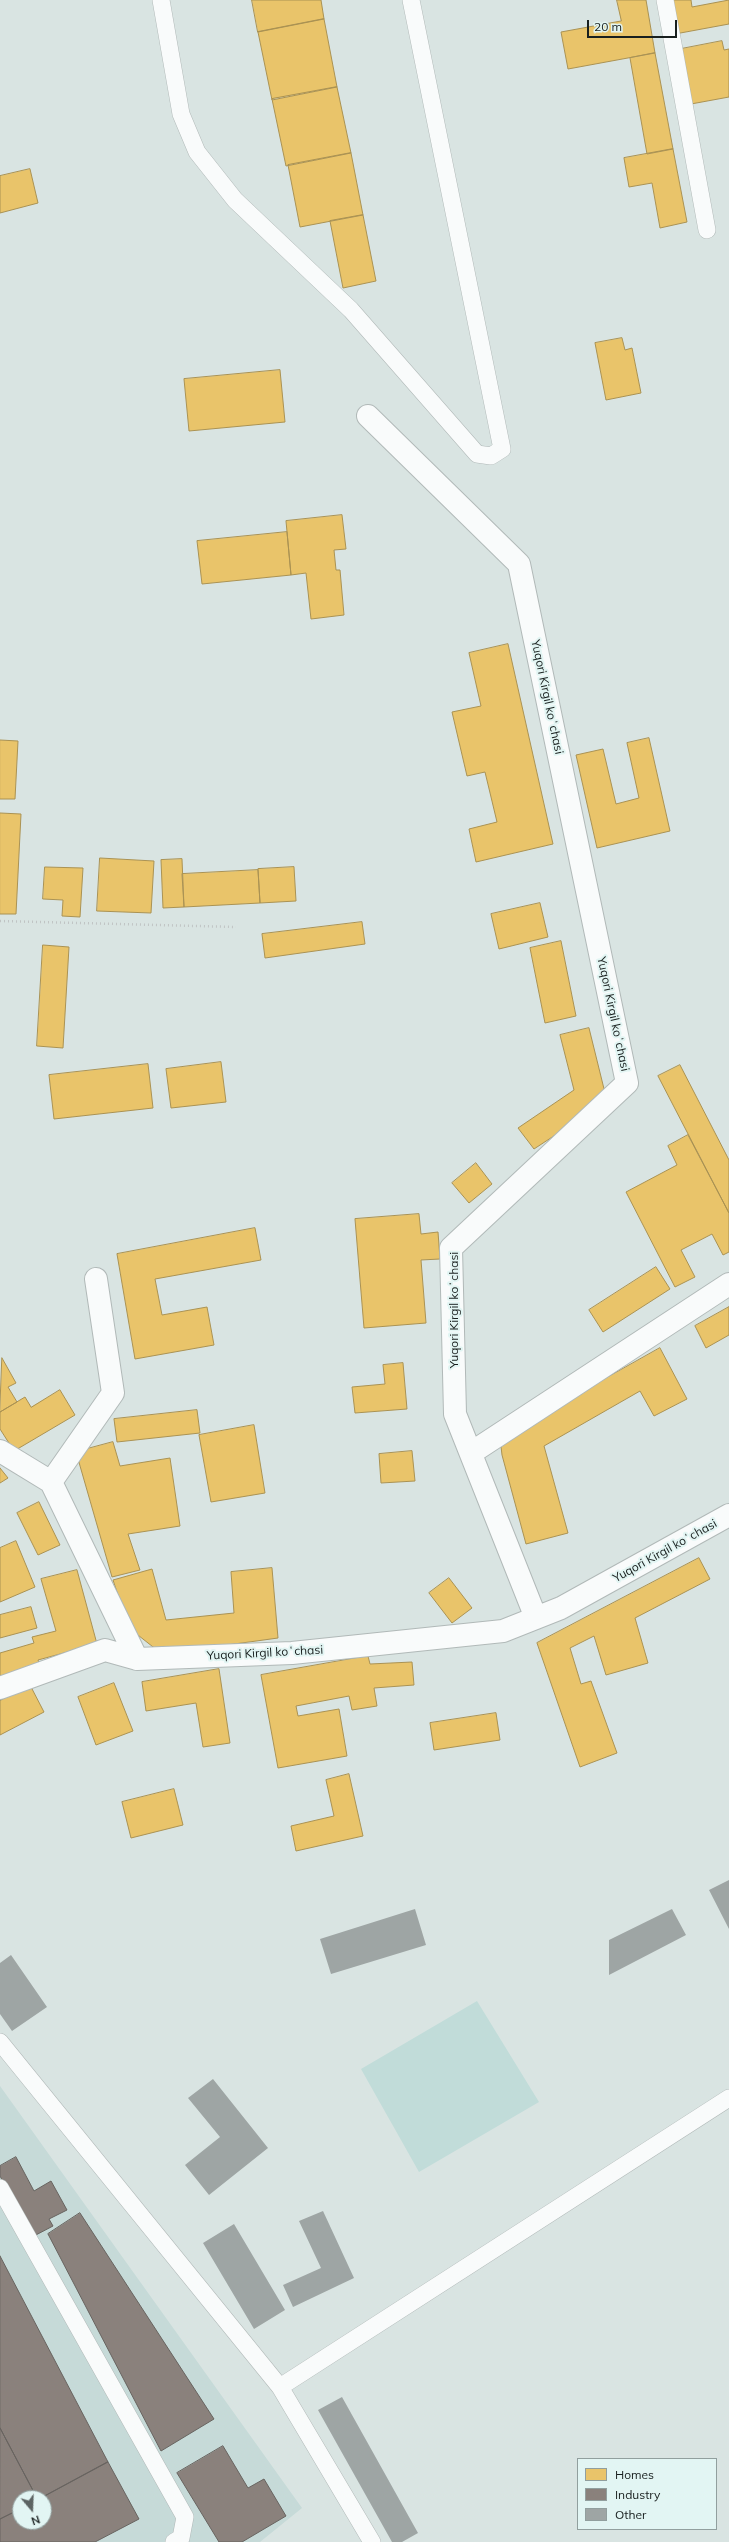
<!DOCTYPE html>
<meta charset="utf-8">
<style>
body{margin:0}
#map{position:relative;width:729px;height:2542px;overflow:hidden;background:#d9e4e2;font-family:Mulish,sans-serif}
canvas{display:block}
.legend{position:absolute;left:577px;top:2458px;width:140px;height:72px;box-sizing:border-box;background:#e2f5f3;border:1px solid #919f9e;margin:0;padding:5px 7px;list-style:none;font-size:12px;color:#181f1e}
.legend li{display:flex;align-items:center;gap:8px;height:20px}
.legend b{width:20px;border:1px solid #919f9e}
.north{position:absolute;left:12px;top:2490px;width:40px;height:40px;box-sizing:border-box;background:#e2f5f3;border:1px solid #919f9e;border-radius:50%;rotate:161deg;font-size:11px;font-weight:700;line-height:16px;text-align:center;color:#181f1e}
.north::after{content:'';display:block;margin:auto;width:14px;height:18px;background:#5c6463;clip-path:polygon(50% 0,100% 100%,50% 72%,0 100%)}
.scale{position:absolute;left:587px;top:20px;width:90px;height:18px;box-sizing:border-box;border:2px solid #181f1e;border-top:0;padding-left:5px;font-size:12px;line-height:14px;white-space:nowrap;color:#181f1e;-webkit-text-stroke:3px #e2f5f3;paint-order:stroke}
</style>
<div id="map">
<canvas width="729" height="2542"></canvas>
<ul class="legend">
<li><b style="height:11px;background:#e9c46a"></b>Homes</li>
<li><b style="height:11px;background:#8a817c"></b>Industry</li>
<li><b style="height:11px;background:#9ea5a4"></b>Other</li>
</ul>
<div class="north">N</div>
<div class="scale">20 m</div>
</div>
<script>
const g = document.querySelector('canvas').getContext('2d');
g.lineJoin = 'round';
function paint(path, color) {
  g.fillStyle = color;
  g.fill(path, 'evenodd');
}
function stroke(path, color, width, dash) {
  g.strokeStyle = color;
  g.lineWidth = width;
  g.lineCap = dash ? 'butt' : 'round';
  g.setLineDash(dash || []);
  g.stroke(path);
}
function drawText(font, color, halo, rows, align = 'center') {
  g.font = font + ' Mulish,sans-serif';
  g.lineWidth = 4;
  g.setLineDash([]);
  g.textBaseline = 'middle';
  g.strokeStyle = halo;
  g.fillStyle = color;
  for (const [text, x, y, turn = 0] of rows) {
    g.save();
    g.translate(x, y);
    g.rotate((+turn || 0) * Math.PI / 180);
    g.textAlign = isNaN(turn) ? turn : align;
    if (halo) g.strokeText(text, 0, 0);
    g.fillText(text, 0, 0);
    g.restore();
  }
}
const built = new Path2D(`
 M0,2086L302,2508L260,2542H0ZM20,2498H44V2522H20Z`);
const green = new Path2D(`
 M477,2001L539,2102L419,2172L361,2069Z`);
const homes = new Path2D(`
 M252,0H321L324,19L258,32Z
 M617,0H646L655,53L568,69L561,32L621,21Z
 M669,0H691L692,7L729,0V24L675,34Z
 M324,19L337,87L272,100L258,32Z
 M722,41L724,50L729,49V97L691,104L681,49Z
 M655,53L673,149L647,154L630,58Z
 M337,87L351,153L286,166L272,99Z
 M673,149L687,222L660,228L652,183L629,187L624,158Z
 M351,153L363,215L300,227L288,165Z
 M30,169L38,203L0,213V176Z
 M363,215L376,281L343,288L330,221Z
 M622,338L625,350L632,348L641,393L606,400L595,343Z
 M280,370L285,422L189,431L184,379Z
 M342,515L346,549L334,550L336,570H340L344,615L311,619L306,573L291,575L286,521Z
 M287,532L291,575L202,584L197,541Z
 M508,644L553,844L476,862L469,829L497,822L485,772L467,776L452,712L481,706L469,653Z
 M649,738L670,831L597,848L576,755L603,749L616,804L639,798L627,743Z
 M0,740L18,741L15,799H0Z
 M0,813L21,814L16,914H0Z
 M100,858L154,861L151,913L97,911Z
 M182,859L184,907L163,908L161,860Z
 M45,867L83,868L80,917L62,916L63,900L43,899Z
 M294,867L296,901L260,903L258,869Z
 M258,870L260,903L184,907L182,874Z
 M540,903L548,937L499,949L491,914Z
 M362,922L365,944L265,958L262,934Z
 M561,941L576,1016L545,1023L530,948Z
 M43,945L69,947L63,1048L37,1046Z
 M589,1028L607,1101L534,1149L518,1128L574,1090L560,1035Z
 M221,1062L226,1102L171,1108L166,1069Z
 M148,1064L153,1108L54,1119L49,1075Z
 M680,1065L729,1160V1213L658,1076Z
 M688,1135L729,1213V1252L723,1255L712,1234L681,1250L695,1277L675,1287L626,1192L677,1165L668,1146Z
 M476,1163L492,1184L469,1203L452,1183Z
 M419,1214L421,1234L438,1232L440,1259L421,1260L426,1323L364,1328L355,1219Z
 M255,1228L261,1260L155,1279L162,1315L207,1307L214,1345L135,1359L117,1254Z
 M656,1267L670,1289L603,1332L589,1310Z
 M729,1307V1335L706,1348L695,1326Z
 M660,1348L687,1399L654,1416L640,1391L544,1446L568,1533L526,1544L502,1455L500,1438Z
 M2,1358L16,1383L8,1387L17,1402L0,1412Z
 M403,1363L407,1409L355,1413L352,1387L385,1384L383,1365Z
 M60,1390L75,1415L14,1451L0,1429V1412L25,1397L31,1407Z
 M197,1410L200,1433L117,1442L114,1419Z
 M254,1425L265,1493L211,1502L199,1435Z
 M113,1442L120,1466L170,1458L180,1526L128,1534L140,1570L112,1577L76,1452Z
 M412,1451L415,1481L381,1483L379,1454Z
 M0,1468L8,1478L0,1483Z
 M39,1502L60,1545L38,1555L17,1513Z
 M16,1541L35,1587L0,1602V1548Z
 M699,1558L710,1579L635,1618L648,1663L606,1675L594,1636L570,1648L581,1684L591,1681L617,1753L580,1767L537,1643Z
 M272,1568L278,1638L162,1654L129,1628L113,1580L152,1569L166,1620L234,1613L231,1572Z
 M77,1570L97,1644L38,1660L40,1666L0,1677V1653L34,1643L32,1637L56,1631L41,1579Z
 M449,1578L472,1608L452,1623L429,1593Z
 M31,1607L37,1628L0,1638V1615Z
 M368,1656L370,1664L412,1662L414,1685L374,1688L377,1706L352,1710L349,1696L296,1706L298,1716L339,1709L347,1756L278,1768L261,1675Z
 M219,1669L230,1743L203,1747L196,1703L146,1711L142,1682Z
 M114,1683L133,1731L96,1745L78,1697Z
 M30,1685L44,1712L0,1735V1701Z
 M496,1713L500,1740L434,1750L430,1723Z
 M349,1774L363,1836L296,1851L291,1826L334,1816L326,1780Z
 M174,1789L183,1825L131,1838L122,1802Z`);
const industry = new Path2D(`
 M16,2157L34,2191L51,2181L67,2210L49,2219L53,2226L32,2237L0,2176V2166Z
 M80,2213L214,2419L161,2451L48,2234Z
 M0,2256L108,2462L41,2498H37L0,2428Z
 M0,2428L37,2498H20V2509L0,2519Z
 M223,2446L248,2488L264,2479L286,2516L242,2542H219L177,2473Z
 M108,2462L139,2519L95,2542H0V2519L20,2509V2522H44V2498H41Z`);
const building = new Path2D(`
 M729,1880V1929L709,1890Z
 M415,1909L426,1945L331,1974L320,1939Z
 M672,1909L686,1935L609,1975V1940Z
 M11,1955L47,2007L12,2031L0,2014V1963Z
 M213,2079L268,2148L209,2195L185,2165L220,2137L188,2098Z
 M323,2211L354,2278L293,2307L283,2285L321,2268L299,2221Z
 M234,2224L285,2310L254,2329L203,2243Z
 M342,2397L418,2533L402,2542H392L318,2410Z`);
const path = new Path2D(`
 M0,921L236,927`);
const service = new Path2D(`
 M161,0L181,114L197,152L235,200L351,310L477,454L491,456L502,449L411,0
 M665,0L707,230
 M0,2042L280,2387
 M0,2188L185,2517L181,2538L174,2542
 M372,2542L280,2387L729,2098`);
const minor = new Path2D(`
 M368,416L519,564L627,1083L451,1248L455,1414L536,1618
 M0,1451L51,1482L137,1659
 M471,1453L729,1284
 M51,1482L113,1393L96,1279
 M0,1688L105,1650L137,1659L292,1653L503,1631L561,1608L729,1515`);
const streetNames = [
 ["Yuqori Kirgil koʻchasi",547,697,78],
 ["Yuqori Kirgil koʻchasi",613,1014,78],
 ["Yuqori Kirgil koʻchasi",454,1310,-90],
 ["Yuqori Kirgil koʻchasi",665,1551,-29],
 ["Yuqori Kirgil koʻchasi",265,1653,-3]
];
paint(built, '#c6dad8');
paint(green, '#c1dcd9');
paint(homes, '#e9c46a');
stroke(homes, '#aa9253', 1);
paint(industry, '#8a817c');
stroke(industry, '#686460', 1);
paint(building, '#9ea5a4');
stroke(service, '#b1b9b8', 18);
stroke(minor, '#b1b9b8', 24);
stroke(path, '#c0c4c4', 2.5, [1, 3]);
stroke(service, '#f9fbfb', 17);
stroke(minor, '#f9fbfb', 22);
drawText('12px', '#181f1e', '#e2f5f3', streetNames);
</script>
